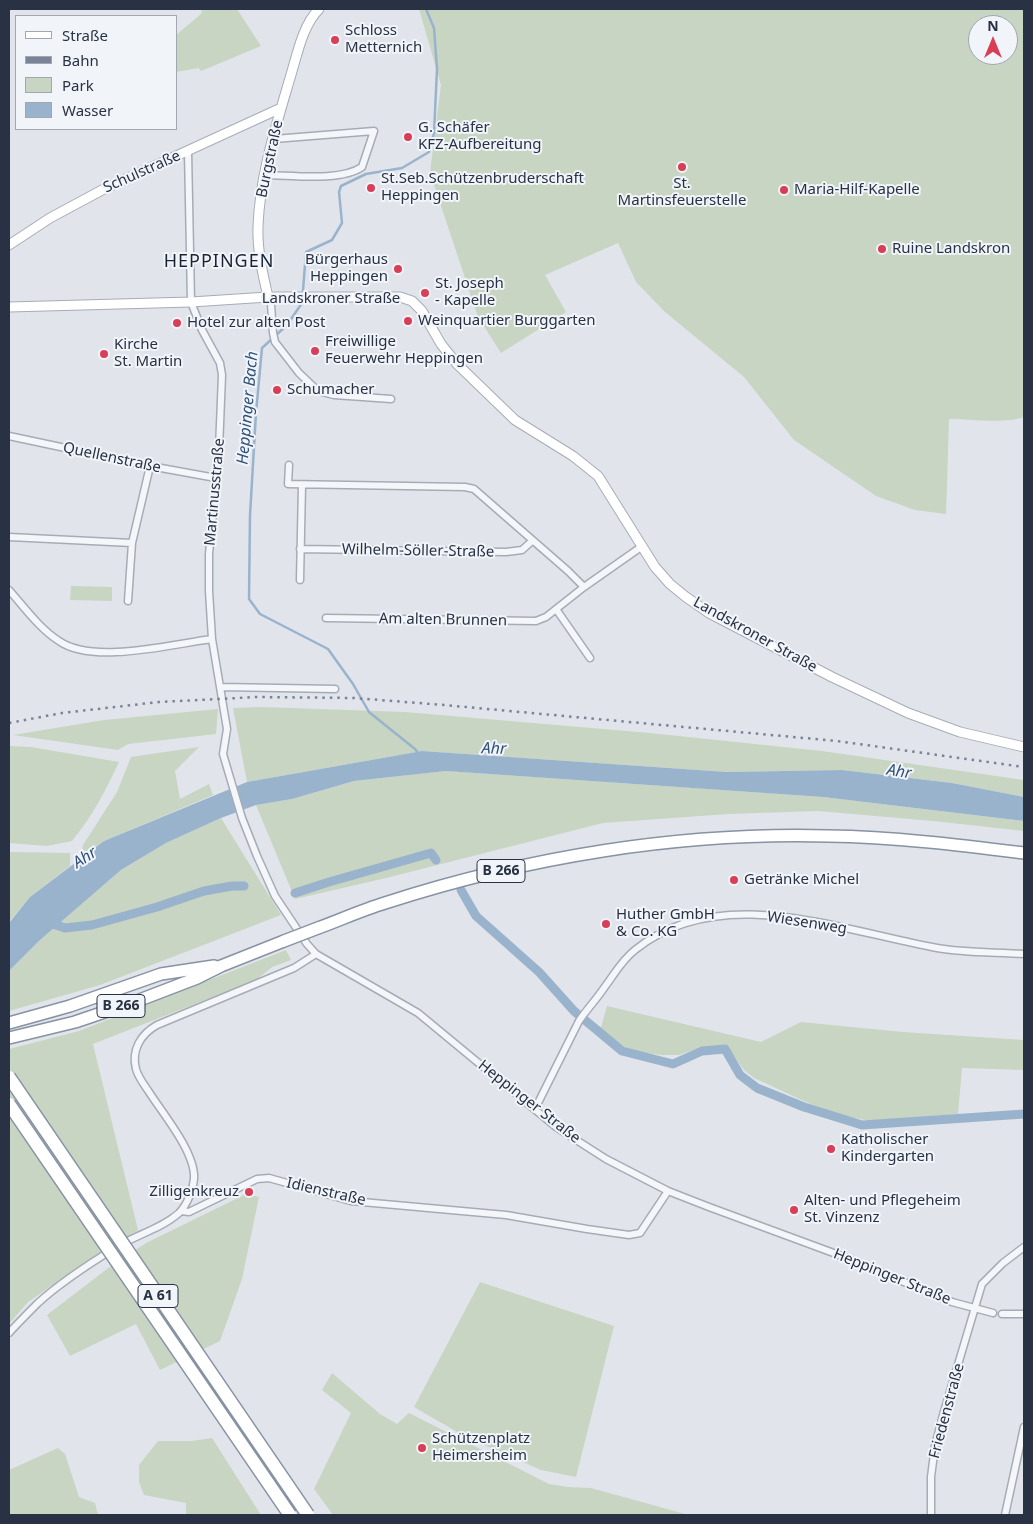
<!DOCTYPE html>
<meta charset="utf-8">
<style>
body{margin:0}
#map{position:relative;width:1033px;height:1524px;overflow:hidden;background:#e1e5eb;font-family:"Noto Sans",sans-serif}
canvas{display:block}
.frame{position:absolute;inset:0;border:10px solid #283244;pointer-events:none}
.legend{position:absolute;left:15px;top:15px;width:162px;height:115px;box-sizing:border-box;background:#f1f4f8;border:1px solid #a1a6b0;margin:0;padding:6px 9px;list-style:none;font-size:15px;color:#283244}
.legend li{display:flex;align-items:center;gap:10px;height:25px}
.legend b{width:25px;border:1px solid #a1a6b0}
.north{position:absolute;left:968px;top:15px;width:50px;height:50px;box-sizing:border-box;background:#f1f4f8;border:1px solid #a1a6b0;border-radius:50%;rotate:0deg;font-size:14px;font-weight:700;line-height:20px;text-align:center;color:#283244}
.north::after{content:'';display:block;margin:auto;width:18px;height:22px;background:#d83e56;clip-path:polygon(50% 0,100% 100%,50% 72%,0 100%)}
</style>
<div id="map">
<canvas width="1033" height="1524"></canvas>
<div class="frame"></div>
<ul class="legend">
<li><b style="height:6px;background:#fff"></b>Straße</li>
<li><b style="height:6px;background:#798496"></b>Bahn</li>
<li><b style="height:14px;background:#c7d5c2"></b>Park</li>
<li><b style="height:14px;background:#9ab3cd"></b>Wasser</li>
</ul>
<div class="north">N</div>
</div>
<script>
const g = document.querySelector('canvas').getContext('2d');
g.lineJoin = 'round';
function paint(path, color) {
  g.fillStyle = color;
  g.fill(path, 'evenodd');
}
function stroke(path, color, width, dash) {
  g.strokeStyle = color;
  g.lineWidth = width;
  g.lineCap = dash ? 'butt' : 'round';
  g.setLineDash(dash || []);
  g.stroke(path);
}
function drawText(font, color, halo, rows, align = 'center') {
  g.font = font + ' "Noto Sans",sans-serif';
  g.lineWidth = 4;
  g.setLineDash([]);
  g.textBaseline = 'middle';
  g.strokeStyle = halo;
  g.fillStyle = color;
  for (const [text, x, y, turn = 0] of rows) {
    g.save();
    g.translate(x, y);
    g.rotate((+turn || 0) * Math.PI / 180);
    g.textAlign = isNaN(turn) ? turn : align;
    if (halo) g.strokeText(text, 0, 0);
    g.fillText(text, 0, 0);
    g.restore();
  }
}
const green = new Path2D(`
 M202,9H237L261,46L201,71L199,68L176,72V35L201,14Z
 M419,9H1024V417C1005,424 970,419 949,419L946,514L915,510L876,496L794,440L744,377L665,312L636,282L618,243L545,275L566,312L501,353L478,317L430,173L441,85ZM978,25H1008V55H978Z
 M71,586L112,587V601L70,600Z
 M262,707L405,712L650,733L822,751L1024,780V797L952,783L842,770L727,772L422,751L247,782L233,708Z
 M218,709L216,734L128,744L118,750L13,735L104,720Z
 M9,746L31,747L119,762C106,790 92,817 72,841L47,846L9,843Z
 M199,747L175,771L180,799L209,784L213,795L104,841L81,859L83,845L117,792L131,757Z
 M446,771L823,797L1024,821V831L933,821L818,811L728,814L603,823L386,878L295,899L256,805L292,799L354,781Z
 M221,818L281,915L100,985L9,1011V971L40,940L121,870L166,843Z
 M9,852L70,853V866L30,897L9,922Z
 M286,950L291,960L272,967L256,980L93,1044L138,1230L96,1255L28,1302L9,1324V1049L79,1031Z
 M607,1006L761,1042L801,1022L903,1032L1024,1040V1070L962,1068L958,1114L870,1121L830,1113L754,1078L744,1070L726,1045L702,1047L679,1055H662L631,1051L600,1031Z
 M246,1194L259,1197L242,1279L220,1341L160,1370L136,1324L70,1356L47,1315L107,1269L146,1243Z
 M480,1282L614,1326L576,1477L541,1470L464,1436L414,1407Z
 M332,1373L380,1414L397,1424L409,1413L549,1484L568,1487L591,1488L689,1515H333L314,1489L351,1413L322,1390Z
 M212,1438L261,1515H186V1503L144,1495L139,1482V1465L158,1441H191Z
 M58,1448L65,1454L79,1497L95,1503L98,1515H9V1470Z`);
const water = new Path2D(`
 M422,751L727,772L842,770L952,783L1024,797V821L823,797L446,771L354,781L292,799L256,805L221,818L166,843L121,870L40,940L9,971V923L30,897L104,841L247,782Z`);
const stream = new Path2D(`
 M419,754L415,749L369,712L353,684L328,649L260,614L249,599L250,515L256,413L262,348L287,325L302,303L306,252L332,240L342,223L339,192L341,186L366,174L402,168L429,152L434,133L437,69L434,28L426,9`);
const canal = new Path2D(`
 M461,890L476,916L539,972L574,1011L622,1051L673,1064L702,1051L725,1049L740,1075L757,1088L804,1107L862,1125L1024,1114
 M295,893L329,882L431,853L436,860
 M47,922L65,928L92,925L157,907L204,891L232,886H244`);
const minor = new Path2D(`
 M188,151L191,302L202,330L220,363L222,375L219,449L209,554V591L212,639L227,729L223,754L242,818L257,856L275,896L307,944L316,954L418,1013L556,1127L606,1159L668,1191L709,1207L839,1255L952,1302L993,1313
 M264,175C291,175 340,182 362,167L374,131L274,139
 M268,297L271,304L273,333L275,342L299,373L318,391L334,395L391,399
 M9,436L150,466L216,478
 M289,465L288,484L465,487L474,489L568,571L584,587
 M9,537L132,543
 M300,549L506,552L522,550L532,541
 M300,580L302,485
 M9,590C25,608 39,628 59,641C93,665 172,644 212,639
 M128,601L132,543L150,466
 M556,609L590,658
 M326,618L536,621L546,617L584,587L641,547
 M221,687L335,689
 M535,1109L579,1021C587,1009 596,1000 604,988C614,975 621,961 635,950C720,881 842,931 937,948C965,953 996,952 1024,954
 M181,1211L189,1212L257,1179L269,1178L351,1201L506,1215L587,1229L629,1235L640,1233L668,1191
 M1002,1314H1024
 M9,1333C18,1323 28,1313 38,1303C61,1282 89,1264 115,1248C135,1235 161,1229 179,1213C187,1205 193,1190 194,1179C196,1153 163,1114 149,1092C145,1086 138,1077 136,1069C131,1050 141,1034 157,1025L294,968L316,954
 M931,1515V1477L935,1446L943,1415L982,1284L1003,1263L1024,1247
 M1005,1515L1024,1427`);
const secondary = new Path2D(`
 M9,245L50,218L104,189L281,108
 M268,297C263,274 257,251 258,226C260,175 276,126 290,78C297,56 302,26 319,9
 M9,307L191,302L268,297H400L412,301L422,311L441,344L457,364L515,420L573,456L598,476L655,567L670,584L686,597L709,613L736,627L832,677L908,713L960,732L1024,747`);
const trunk = new Path2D(`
 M318,928C340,920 362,910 385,903C527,857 679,832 828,836C894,837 959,845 1024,853
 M9,1023L70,1006L161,974L214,966
 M9,1038L75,1022L137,1001L197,978L221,966L284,941`);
const rail = new Path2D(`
 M9,723L62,713L159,702L257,697L354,698L444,705L837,741L1024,767`);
const trunkBridge = new Path2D(`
 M284,941L318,928`);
const motorwayBridge = new Path2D(`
 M9,1077L308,1515
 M9,1104L290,1515`);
const markers = [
 [335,40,5,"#d83e56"],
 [408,137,5,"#d83e56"],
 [682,167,5,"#d83e56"],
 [371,188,5,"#d83e56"],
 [784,190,5,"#d83e56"],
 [882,249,5,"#d83e56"],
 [398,269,5,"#d83e56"],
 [425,293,5,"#d83e56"],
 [408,321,5,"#d83e56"],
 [177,323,5,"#d83e56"],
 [315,351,5,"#d83e56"],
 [104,354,5,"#d83e56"],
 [277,390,5,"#d83e56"],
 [734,880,5,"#d83e56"],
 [606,924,5,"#d83e56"],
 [831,1149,5,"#d83e56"],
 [249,1192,5,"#d83e56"],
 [794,1210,5,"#d83e56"],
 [422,1448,5,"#d83e56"]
];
const shields = [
 [501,871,48],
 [121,1006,48],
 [158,1296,40]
];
const shieldNames = [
 ["B 266",501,871],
 ["B 266",121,1006],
 ["A 61",158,1296]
];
const poiNames = [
 ["Schloss",345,31],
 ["Metternich",345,48],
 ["G. Schäfer",418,128],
 ["KFZ-Aufbereitung",418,145],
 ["St.Seb.Schützenbruderschaft",381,179],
 ["Heppingen",381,196],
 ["St.",682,184,"center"],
 ["Martinsfeuerstelle",682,201,"center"],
 ["Maria-Hilf-Kapelle",794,190],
 ["Ruine Landskron",892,249],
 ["Bürgerhaus",388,260,"right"],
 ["Heppingen",388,277,"right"],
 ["St. Joseph",435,284],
 ["- Kapelle",435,301],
 ["Weinquartier Burggarten",418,321],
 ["Hotel zur alten Post",187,323],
 ["Freiwillige",325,342],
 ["Feuerwehr Heppingen",325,359],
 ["Kirche",114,345],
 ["St. Martin",114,362],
 ["Schumacher",287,390],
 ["Getränke Michel",744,880],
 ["Huther GmbH",616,915],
 ["& Co. KG",616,932],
 ["Katholischer",841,1140],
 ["Kindergarten",841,1157],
 ["Zilligenkreuz",239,1192,"right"],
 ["Alten- und Pflegeheim",804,1201],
 ["St. Vinzenz",804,1218],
 ["Schützenplatz",432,1439],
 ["Heimersheim",432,1456]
];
const streetNames = [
 ["Burgstraße",270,159,-78],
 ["Schulstraße",142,172,-24],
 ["Landskroner Straße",331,299],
 ["Quellenstraße",112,458,12],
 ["Martinusstraße",215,492,-85],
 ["Wilhelm-Söller-Straße",418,551,1],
 ["Am alten Brunnen",443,620,1],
 ["Landskroner Straße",755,635,29],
 ["Wiesenweg",807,923,9],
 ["Heppinger Straße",529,1102,38],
 ["Idienstraße",326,1192,13],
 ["Heppinger Straße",892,1277,22],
 ["Friedenstraße",947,1411,-75]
];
const waterNames = [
 ["Heppinger Bach",248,408,-85],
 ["Ahr",494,749,2],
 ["Ahr",899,772,9],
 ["Ahr",85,858,-33]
];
const quarterNames = [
 ["HEPPINGEN",219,262]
];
paint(green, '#c7d5c2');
paint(water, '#9ab3cd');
stroke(stream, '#9ab3cd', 2.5);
stroke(canal, '#9ab3cd', 9);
stroke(minor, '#a6acb6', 9);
stroke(secondary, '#a6acb6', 11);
stroke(trunk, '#8792a3', 14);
stroke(minor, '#f4f6f9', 6);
stroke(secondary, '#fff', 9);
stroke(trunk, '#fff', 11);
stroke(rail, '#798496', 2.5, [2.5, 5]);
stroke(trunkBridge, '#8792a3', 14, []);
stroke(motorwayBridge, '#8792a3', 15, []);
stroke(trunkBridge, '#fff', 11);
stroke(motorwayBridge, '#fff', 12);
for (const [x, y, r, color] of markers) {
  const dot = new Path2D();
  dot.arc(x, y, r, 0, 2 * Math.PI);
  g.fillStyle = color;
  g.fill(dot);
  stroke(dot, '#f1f4f8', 2);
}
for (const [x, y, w] of shields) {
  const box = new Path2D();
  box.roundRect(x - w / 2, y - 11.5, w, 23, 4);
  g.fillStyle = '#f1f4f8';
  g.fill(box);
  stroke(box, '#283244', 1);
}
drawText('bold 14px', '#283244', null, shieldNames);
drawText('15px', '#283244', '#f1f4f8', poiNames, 'left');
drawText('15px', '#283244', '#f1f4f8', streetNames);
drawText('italic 16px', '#2f517b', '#f1f4f8', waterNames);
g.letterSpacing = '1px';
drawText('18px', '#1a2335', '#f1f4f8', quarterNames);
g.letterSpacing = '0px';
</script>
